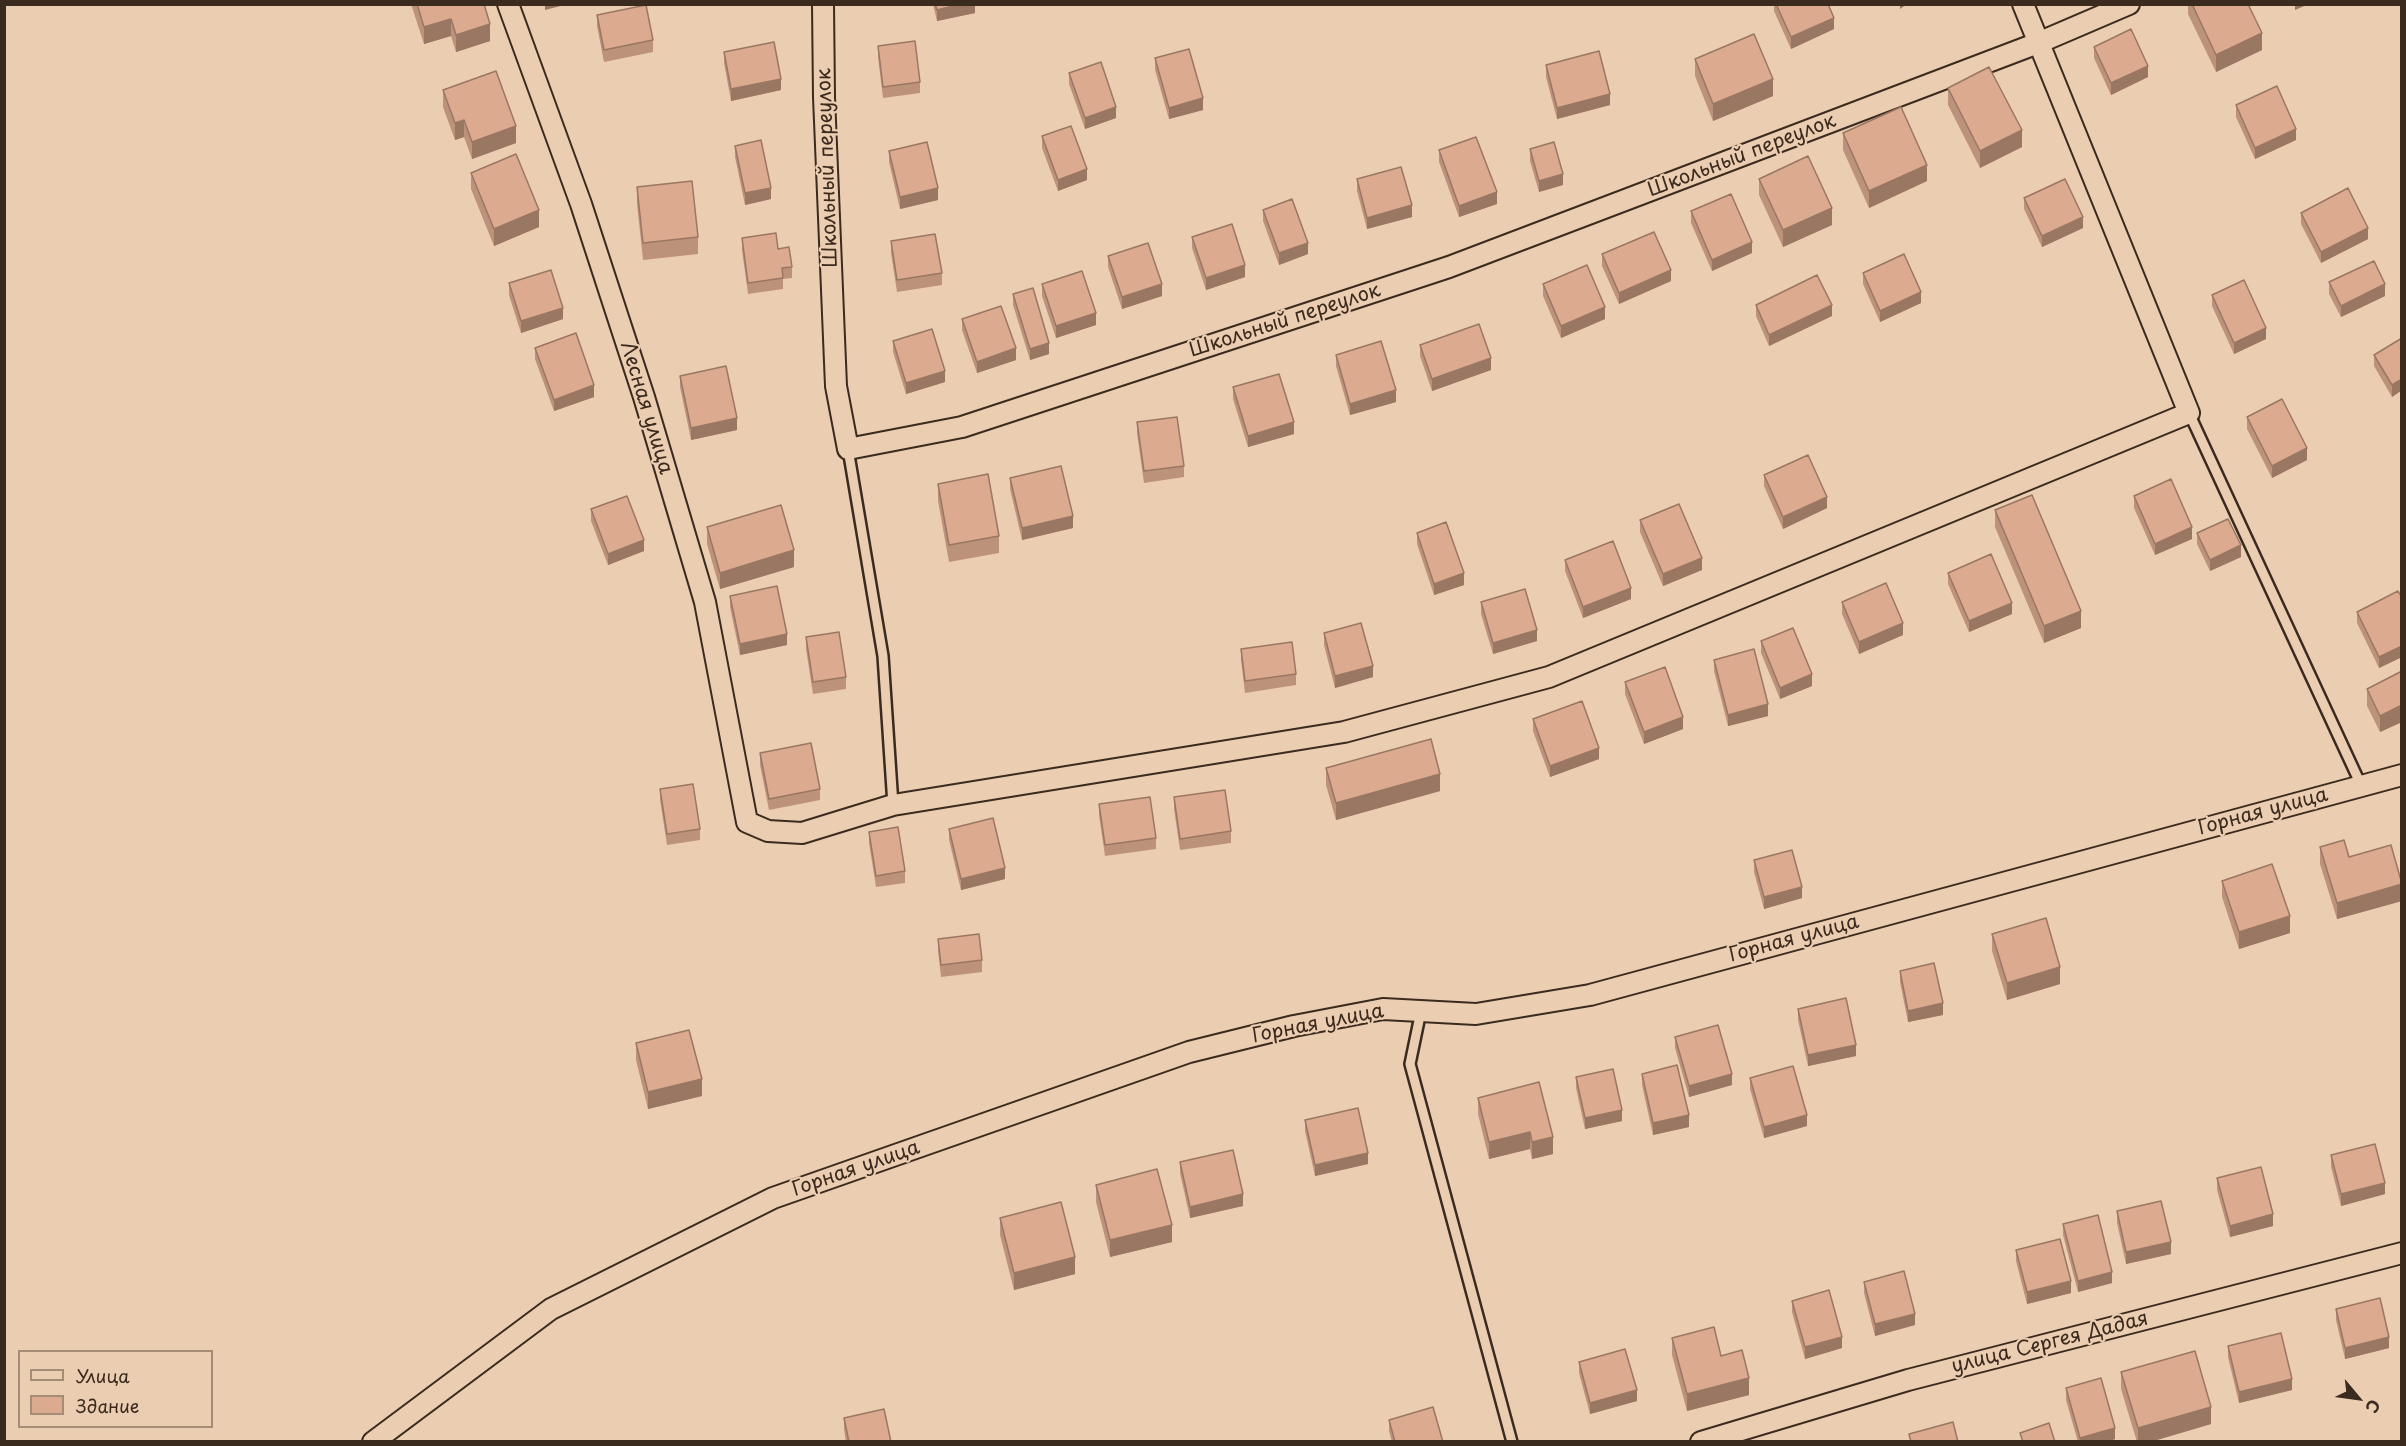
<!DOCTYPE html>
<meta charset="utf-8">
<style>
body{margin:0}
#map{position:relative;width:2406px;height:1446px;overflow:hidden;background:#ebceb2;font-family:"Playpen Sans",sans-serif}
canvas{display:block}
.frame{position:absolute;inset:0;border:6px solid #3b2a1e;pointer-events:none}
.legend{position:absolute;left:18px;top:1350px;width:195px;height:78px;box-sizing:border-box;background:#ebceb2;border:2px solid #a58c77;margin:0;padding:8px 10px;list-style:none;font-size:18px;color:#3b2a1e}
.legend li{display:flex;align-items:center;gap:12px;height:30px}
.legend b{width:30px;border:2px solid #a58c77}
.north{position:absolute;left:2328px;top:1368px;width:60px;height:60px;-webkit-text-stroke:4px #ebceb2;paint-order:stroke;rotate:119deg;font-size:16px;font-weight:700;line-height:24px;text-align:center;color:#3b2a1e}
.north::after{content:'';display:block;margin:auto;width:21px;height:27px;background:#3b2a1e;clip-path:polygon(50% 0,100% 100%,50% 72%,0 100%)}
</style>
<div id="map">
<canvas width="2406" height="1446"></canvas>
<div class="frame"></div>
<ul class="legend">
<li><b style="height:8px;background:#ebceb2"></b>Улица</li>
<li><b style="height:16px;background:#dcaa8e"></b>Здание</li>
</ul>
<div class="north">С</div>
</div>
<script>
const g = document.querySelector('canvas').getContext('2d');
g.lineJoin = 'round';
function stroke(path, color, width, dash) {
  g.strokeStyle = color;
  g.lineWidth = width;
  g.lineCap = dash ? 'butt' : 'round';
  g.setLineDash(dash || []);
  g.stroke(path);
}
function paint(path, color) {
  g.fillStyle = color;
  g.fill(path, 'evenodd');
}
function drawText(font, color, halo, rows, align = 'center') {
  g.font = font + ' "Playpen Sans",sans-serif';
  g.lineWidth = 4.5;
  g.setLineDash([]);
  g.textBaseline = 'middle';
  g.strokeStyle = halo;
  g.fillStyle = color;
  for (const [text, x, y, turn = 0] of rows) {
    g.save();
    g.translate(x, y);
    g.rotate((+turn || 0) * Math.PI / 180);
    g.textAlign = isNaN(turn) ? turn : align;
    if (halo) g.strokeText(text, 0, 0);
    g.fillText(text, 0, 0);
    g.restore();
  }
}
const service = new Path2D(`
 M2189,413L2361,785
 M848,449L883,656L893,805
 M1421,1011L1410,1064L1512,1442`);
const minor = new Path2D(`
 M508,4L581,204L644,397L705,602L747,822L768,831L802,833L893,805L1344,732L1549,677L2189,413L2023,4
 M823,4L824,97L836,386L848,449L962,427L1449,267L2038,43L2129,4
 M373,1442L551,1309L773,1198L1189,1052L1294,1026L1383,1009L1476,1014L1590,995L2402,775
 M1701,1442L1908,1380L2402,1253`);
const wall = new Path2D(`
 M411,4H484L490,41L456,52L451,36L424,44Z
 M933,4H975V13L937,21Z
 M1774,4H1828L1834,29L1791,49L1774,11Z
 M2188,4H2248L2262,50L2216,72L2188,14Z
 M597,15L653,40V52L604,62L597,26Z
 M878,46L920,82V93L883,98L878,57Z
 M2094,47L2148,77L2111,95L2094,58Z
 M724,52L781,90L731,101L724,63Z
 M1155,58L1203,110L1169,119L1155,70Z
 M1695,59L1773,96L1713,121L1695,76Z
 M1546,65L1610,105L1557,119L1546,77Z
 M1069,73L1116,118L1085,129L1069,84Z
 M1948,88L2022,147L1980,168L1948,105Z
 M443,90L516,143L472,159L464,137L455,140L443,107Z
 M2236,105L2296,140L2255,159L2236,117Z
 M1843,133L1927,181L1869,208L1843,150Z
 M1042,136L1087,180L1058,191L1042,148Z
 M735,146L771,199L745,205L735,157Z
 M1530,149L1563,185L1539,192L1530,161Z
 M1439,150L1497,204L1459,217L1439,162Z
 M889,151L938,200L900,209L889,162Z
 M471,173L539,227L494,246L471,189Z
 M1357,179L1412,217L1367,229L1357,191Z
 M1759,179L1832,225L1783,247L1759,195Z
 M637,187L698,237V254L643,260L637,204Z
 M2024,198L2083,228L2042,247L2024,209Z
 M1263,210L1308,254L1279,265L1263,221Z
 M1691,211L1752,253L1712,271L1691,223Z
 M2301,213L2368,239L2321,263L2301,224Z
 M1192,237L1245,277L1206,290L1192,248Z
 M742,238L778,249L792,267V278L783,279V289L748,294L742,250Z
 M891,241L942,273V285L897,292L891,253Z
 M1602,254L1671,281L1619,304L1602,266Z
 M1108,256L1162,296L1122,309L1108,267Z
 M1863,273L1921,303L1880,322L1863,284Z
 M2329,282L2385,296L2341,317L2329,294Z
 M509,283L563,319L521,333L509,295Z
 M1042,284L1096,325L1056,338L1042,296Z
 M1543,284L1605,319L1561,338L1543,296Z
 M1013,294L1049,354L1030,360L1013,305Z
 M2212,295L2266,339L2234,354L2212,306Z
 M1756,305L1832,316L1769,346L1756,316Z
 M962,319L1016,360L977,373L962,330Z
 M2402,338V390L2392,397L2374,366V355Z
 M893,341L945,382L906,394L893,352Z
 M1420,345L1491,370L1432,391L1420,356Z
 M535,348L594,397L554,411L535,359Z
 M1336,355L1396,402L1350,415L1336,366Z
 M680,376L737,430L691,440L680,387Z
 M1233,387L1294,434L1248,447L1233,399Z
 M2247,417L2307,460L2272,478L2247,429Z
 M1137,422L1184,466V477L1144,483L1137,433Z
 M1764,475L1827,508L1783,529L1764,486Z
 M1010,478L1073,528L1022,540L1010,489Z
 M938,484L999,536V553L949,562L938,501Z
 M2134,496L2192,539L2155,555L2134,508Z
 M591,509L644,551L608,565L591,521Z
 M1995,510L2081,628L2044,643L1995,527Z
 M1640,520L1702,570L1663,586L1640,532Z
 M707,527L794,567L720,589L707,544Z
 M1417,533L1464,585L1434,595L1417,544Z
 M2197,533L2241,557L2210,571L2197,544Z
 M1565,560L1631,599L1583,618L1565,571Z
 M1948,573L2012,614L1969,632L1948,584Z
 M730,596L787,645L740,655L730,607Z
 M2402,598V657L2379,668L2357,623V612Z
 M1481,602L1537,641L1493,654L1481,614Z
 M1842,602L1903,635L1859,654L1842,614Z
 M1324,633L1373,677L1335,688L1324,645Z
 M806,637L846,677V689L813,694L806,649Z
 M1761,641L1812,686L1780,699L1761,653Z
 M1241,649L1296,674V685L1245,693L1241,660Z
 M1714,660L1768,716L1728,726L1714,671Z
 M2402,671V722L2380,732L2367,706V689Z
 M1625,682L1683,729L1644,744L1625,694Z
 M1533,719L1599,759L1550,777L1533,731Z
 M760,753L820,789V800L769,810L760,765Z
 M1326,768L1440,791L1336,820L1326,785Z
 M660,789L700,829V840L667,845L660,800Z
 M1174,797L1231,831V843L1180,850L1174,809Z
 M1099,804L1156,838V849L1105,856L1099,815Z
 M949,829L1005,879L961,890L949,840Z
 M869,832L905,871V883L876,887L869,843Z
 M2320,847L2349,857L2402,883V901L2337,919L2320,864Z
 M1754,860L1802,898L1764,909L1754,872Z
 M2222,881L2290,933L2239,949L2222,897Z
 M1992,934L2060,984L2007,1000L1992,951Z
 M938,939L982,960V972L941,977L938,950Z
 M1900,971L1943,1015L1908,1022L1900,982Z
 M1798,1009L1856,1056L1808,1066L1798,1020Z
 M1675,1037L1732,1085L1689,1097L1675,1048Z
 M636,1043L702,1096L648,1109L636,1060Z
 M1642,1074L1689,1127L1653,1135L1642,1085Z
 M1576,1077L1622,1121L1585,1129L1576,1088Z
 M1750,1078L1807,1126L1764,1138L1750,1089Z
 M1478,1098L1553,1137V1154L1532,1159L1530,1149L1489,1159L1478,1114Z
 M1305,1120L1368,1164L1315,1176L1305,1131Z
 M2331,1155L2385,1194L2341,1206L2331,1167Z
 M1180,1162L1243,1206L1190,1218L1180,1173Z
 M2217,1178L2273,1226L2230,1237L2217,1190Z
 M1096,1185L1172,1242L1110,1257L1096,1202Z
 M2117,1211L2171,1254L2126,1264L2117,1223Z
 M1000,1218L1075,1274L1014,1290L1000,1235Z
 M2063,1224L2112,1283L2078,1292L2063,1235Z
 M2016,1250L2071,1293L2027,1304L2016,1261Z
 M1864,1282L1915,1325L1875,1336L1864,1293Z
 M1792,1301L1842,1348L1805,1359L1792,1312Z
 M2336,1309L2389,1348L2345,1359L2336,1320Z
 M1672,1338L1721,1356L1749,1395L1687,1411L1672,1355Z
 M2228,1346L2292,1390L2239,1403L2228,1357Z
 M1579,1362L1637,1401L1590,1414L1579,1373Z
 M2121,1372L2211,1424L2150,1442H2137L2121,1389Z
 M2066,1388L2115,1439L2108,1442H2078L2066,1400Z
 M844,1418L891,1442H846L844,1429Z
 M1389,1420L1443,1442H1392L1389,1431Z`);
const shadedWall = new Path2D(`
 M545,4H568L545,10Z
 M961,4H975V13L937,21V10Z
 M1900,4H1907L1900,9Z
 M2295,4H2309L2295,10Z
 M1834,18V29L1791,49V37Z
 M451,19V36L424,44V27Z
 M490,24V41L456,52V35Z
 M2262,33V50L2216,72V55Z
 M2148,66V77L2111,95V83Z
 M781,79V90L731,101V89Z
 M1773,79V96L1713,121V104Z
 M1610,94V105L1557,119V108Z
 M1203,98V110L1169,119V108Z
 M1116,107V118L1085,129V118Z
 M464,120V137L455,140V123Z
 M516,126V143L472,159V142Z
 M2296,129V140L2255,159V148Z
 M2022,130V147L1980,168V151Z
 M1927,165V181L1869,208V191Z
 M1087,169V180L1058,191V180Z
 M1563,174V185L1539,192V181Z
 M771,188V199L745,205V193Z
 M938,188V200L900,209V197Z
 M1497,192V204L1459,217V206Z
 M1412,205V217L1367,229V218Z
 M1832,208V225L1783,247V230Z
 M539,210V227L494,246V229Z
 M2083,217V228L2042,247V236Z
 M2368,228V239L2321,263V252Z
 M1752,242V253L1712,271V260Z
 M1308,243V254L1279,265V253Z
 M1245,265V277L1206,290V278Z
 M1671,270V281L1619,304V293Z
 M1162,284V296L1122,309V297Z
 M2385,284V296L2341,317V306Z
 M1921,292V303L1880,322V311Z
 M1832,305V316L1769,346V335Z
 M1605,307V319L1561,338V326Z
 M563,308V319L521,333V321Z
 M1096,313V325L1056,338V326Z
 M2266,328V339L2234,354V343Z
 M1049,343V354L1030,360V349Z
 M1016,348V360L977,373V362Z
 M1491,358V370L1432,391V379Z
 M945,371V382L906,394V383Z
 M2402,379V390L2392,397V385Z
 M594,385V397L554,411V400Z
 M1396,390V402L1350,415V404Z
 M737,418V430L691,440V428Z
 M1294,422V434L1248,447V436Z
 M2307,448V460L2272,478V466Z
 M1827,497V508L1783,529V517Z
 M1073,516V528L1022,540V528Z
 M2192,527V539L2155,555V544Z
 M644,540V551L608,565V554Z
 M2241,545V557L2210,571V560Z
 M794,550V567L720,589V573Z
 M1702,558V570L1663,586V574Z
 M1464,573V585L1434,595V584Z
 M1631,588V599L1583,618V607Z
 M2012,603V614L1969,632V621Z
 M2081,611V628L2044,643V626Z
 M1903,623V635L1859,654V642Z
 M1537,630V641L1493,654V643Z
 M787,634V645L740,655V644Z
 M2402,646V657L2379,668V657Z
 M1373,666V677L1335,688V676Z
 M1812,674V686L1780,699V688Z
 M1768,704V716L1728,726V715Z
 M2402,705V722L2380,732V716Z
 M1683,717V729L1644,744V732Z
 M1599,748V759L1550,777V766Z
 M1440,774V791L1336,820V803Z
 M1005,868V879L961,890V879Z
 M2402,884V901L2337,919V903Z
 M1802,887V898L1764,909V897Z
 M2290,916V933L2239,949V932Z
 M2060,967V984L2007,1000V983Z
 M1943,1003V1015L1908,1022V1011Z
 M1856,1045V1056L1808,1066V1055Z
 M1732,1074V1085L1689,1097V1086Z
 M702,1079V1096L648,1109V1092Z
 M1622,1110V1121L1585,1129V1118Z
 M1689,1115V1127L1653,1135V1123Z
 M1807,1115V1126L1764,1138V1127Z
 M1530,1132V1149L1489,1159V1142Z
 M1553,1137V1154L1532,1159V1142Z
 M1368,1153V1164L1315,1176V1165Z
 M2385,1183V1194L2341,1206V1194Z
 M1243,1194V1206L1190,1218V1207Z
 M2273,1214V1226L2230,1237V1226Z
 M1172,1225V1242L1110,1257V1240Z
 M2171,1242V1254L2126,1264V1252Z
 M1075,1257V1274L1014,1290V1273Z
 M2112,1272V1283L2078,1292V1281Z
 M2071,1281V1293L2027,1304V1292Z
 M1915,1314V1325L1875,1336V1324Z
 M1842,1337V1348L1805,1359V1347Z
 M2389,1337V1348L2345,1359V1348Z
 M1749,1378V1395L1687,1411V1394Z
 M2292,1379V1390L2239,1403V1392Z
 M1637,1390V1401L1590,1414V1403Z
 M2211,1407V1424L2150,1442H2138V1428Z
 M2115,1428V1439L2108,1442H2080V1438Z`);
const building = new Path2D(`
 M417,4H484L490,24L456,35L451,19L424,27Z
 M935,4H961L937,10Z
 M1776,4H1828L1834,18L1791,37Z
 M2192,4H2248L2262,33L2216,55Z
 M646,5L653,40L604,50L597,15Z
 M2131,29L2148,66L2111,83L2094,47Z
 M1754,34L1773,79L1713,104L1695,59Z
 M915,41L920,82L883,87L878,46Z
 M774,42L781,79L731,89L724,52Z
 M1189,49L1203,98L1169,108L1155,58Z
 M1599,51L1610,94L1557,108L1546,65Z
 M1101,62L1116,107L1085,118L1069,73Z
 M1989,67L2022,130L1980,151L1948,88Z
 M496,71L516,126L472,142L464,120L455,123L443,90Z
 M2277,86L2296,129L2255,148L2236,105Z
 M1901,107L1927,165L1869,191L1843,133Z
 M1071,126L1087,169L1058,180L1042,136Z
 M1476,137L1497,192L1459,206L1439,150Z
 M761,140L771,188L745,193L735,146Z
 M927,142L938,188L900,197L889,151Z
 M1554,142L1563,174L1539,181L1530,149Z
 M516,154L539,210L494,229L471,173Z
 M1808,156L1832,208L1783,230L1759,179Z
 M1401,167L1412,205L1367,218L1357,179Z
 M2065,179L2083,217L2042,236L2024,198Z
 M692,181L698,237L643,243L637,187Z
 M2348,188L2368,228L2321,252L2301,213Z
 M1731,194L1752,242L1712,260L1691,211Z
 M1292,199L1308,243L1279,253L1263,210Z
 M1232,224L1245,265L1206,278L1192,237Z
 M1654,232L1671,270L1619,293L1602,254Z
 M776,233L778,249L789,247L792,267L782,268L783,278L748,283L742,238Z
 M935,234L942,273L897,280L891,241Z
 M1148,243L1162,284L1122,297L1108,256Z
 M1904,254L1921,292L1880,311L1863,273Z
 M2374,261L2385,284L2341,306L2329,282Z
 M1587,265L1605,307L1561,326L1543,284Z
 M551,270L563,308L521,321L509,283Z
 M1082,271L1096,313L1056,326L1042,284Z
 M1817,275L1832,305L1769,335L1756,305Z
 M2244,280L2266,328L2234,343L2212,295Z
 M1033,288L1049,343L1030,349L1013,294Z
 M1001,306L1016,348L977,362L962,319Z
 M1479,324L1491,358L1432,379L1420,345Z
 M932,329L945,371L906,383L893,341Z
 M576,333L594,385L554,400L535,348Z
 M2402,338V379L2392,385L2374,355Z
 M1381,341L1396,390L1350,404L1336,355Z
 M726,366L737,418L691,428L680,376Z
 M1279,374L1294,422L1248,436L1233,387Z
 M2282,399L2307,448L2272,466L2247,417Z
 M1177,417L1184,466L1144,471L1137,422Z
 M1808,455L1827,497L1783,517L1764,475Z
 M1061,466L1073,516L1022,528L1010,478Z
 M988,474L999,536L949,545L938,484Z
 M2171,479L2192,527L2155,544L2134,496Z
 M2032,495L2081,611L2044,626L1995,510Z
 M627,496L644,540L608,554L591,509Z
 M1679,504L1702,558L1663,574L1640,520Z
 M781,505L794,550L720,573L707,527Z
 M2228,519L2241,545L2210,560L2197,533Z
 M1446,522L1464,573L1434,584L1417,533Z
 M1613,541L1631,588L1583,607L1565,560Z
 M1991,554L2012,603L1969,621L1948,573Z
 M1886,583L1903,623L1859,642L1842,602Z
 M777,586L787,634L740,644L730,596Z
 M1525,589L1537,630L1493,643L1481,602Z
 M2398,591L2402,598V646L2379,657L2357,612Z
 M1361,623L1373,666L1335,676L1324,633Z
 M1793,628L1812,674L1780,688L1761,641Z
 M839,632L846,677L813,682L806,637Z
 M1292,642L1296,674L1245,681L1241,649Z
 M1754,649L1768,704L1728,715L1714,660Z
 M1665,667L1683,717L1644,732L1625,682Z
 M2402,671V705L2380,716L2367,689Z
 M1582,701L1599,748L1550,766L1533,719Z
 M1431,739L1440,774L1336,803L1326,768Z
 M811,743L820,789L769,799L760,753Z
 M693,784L700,829L667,834L660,789Z
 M1225,790L1231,831L1180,839L1174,797Z
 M1150,797L1156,838L1105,845L1099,804Z
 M993,818L1005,868L961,879L949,829Z
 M898,827L905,871L876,876L869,832Z
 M2344,840L2349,857L2391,845L2402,884L2337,903L2320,847Z
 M1792,850L1802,887L1764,897L1754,860Z
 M2272,864L2290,916L2239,932L2222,881Z
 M2046,918L2060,967L2007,983L1992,934Z
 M979,934L982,960L941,965L938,939Z
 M1934,963L1943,1003L1908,1011L1900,971Z
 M1846,998L1856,1045L1808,1055L1798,1009Z
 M1718,1025L1732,1074L1689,1086L1675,1037Z
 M689,1030L702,1079L648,1092L636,1043Z
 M1677,1065L1689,1115L1653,1123L1642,1074Z
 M1793,1066L1807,1115L1764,1127L1750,1078Z
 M1613,1069L1622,1110L1585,1118L1576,1077Z
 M1539,1082L1553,1137L1532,1142L1530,1132L1489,1142L1478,1098Z
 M1358,1108L1368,1153L1315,1165L1305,1120Z
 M2375,1144L2385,1183L2341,1194L2331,1155Z
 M1233,1150L1243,1194L1190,1207L1180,1162Z
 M2261,1167L2273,1214L2230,1226L2217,1178Z
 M1157,1169L1172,1225L1110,1240L1096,1185Z
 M2161,1201L2171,1242L2126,1252L2117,1211Z
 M1061,1202L1075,1257L1014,1273L1000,1218Z
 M2098,1215L2112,1272L2078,1281L2063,1224Z
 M2060,1239L2071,1281L2027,1292L2016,1250Z
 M1904,1271L1915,1314L1875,1324L1864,1282Z
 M1829,1290L1842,1337L1805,1347L1792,1301Z
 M2380,1298L2389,1337L2345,1348L2336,1309Z
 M1714,1327L1721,1356L1742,1350L1749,1378L1687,1394L1672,1338Z
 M2281,1333L2292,1379L2239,1392L2228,1346Z
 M1625,1349L1637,1390L1590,1403L1579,1362Z
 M2195,1351L2211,1407L2138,1428L2121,1372Z
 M2101,1378L2115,1428L2080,1438L2066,1388Z
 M1433,1407L1443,1442H1395L1389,1420Z
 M884,1409L891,1442H849L844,1418Z
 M1953,1422L1958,1442H1911L1909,1434Z
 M2049,1423L2055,1442H2023L2020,1433Z`);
const streetNames = [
 ["Школьный переулок",1742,156,-21],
 ["Школьный переулок",828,168,-92],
 ["Школьный переулок",1285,321,-18],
 ["Лесная улица",646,408,73],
 ["Горная улица",2263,812,-15],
 ["Горная улица",1794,939,-15],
 ["Горная улица",1318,1024,-11],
 ["Горная улица",856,1169,-19],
 ["улица Сергея Дадая",2050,1343,-14]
];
stroke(service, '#3b2a1e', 14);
stroke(minor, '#3b2a1e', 24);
stroke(service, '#ebceb2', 9);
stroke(minor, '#ebceb2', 20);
paint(wall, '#bd927a');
paint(shadedWall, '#9a7763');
paint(building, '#dcaa8e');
stroke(building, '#9a7763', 1.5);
drawText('20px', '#3b2a1e', '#ebceb2', streetNames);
</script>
